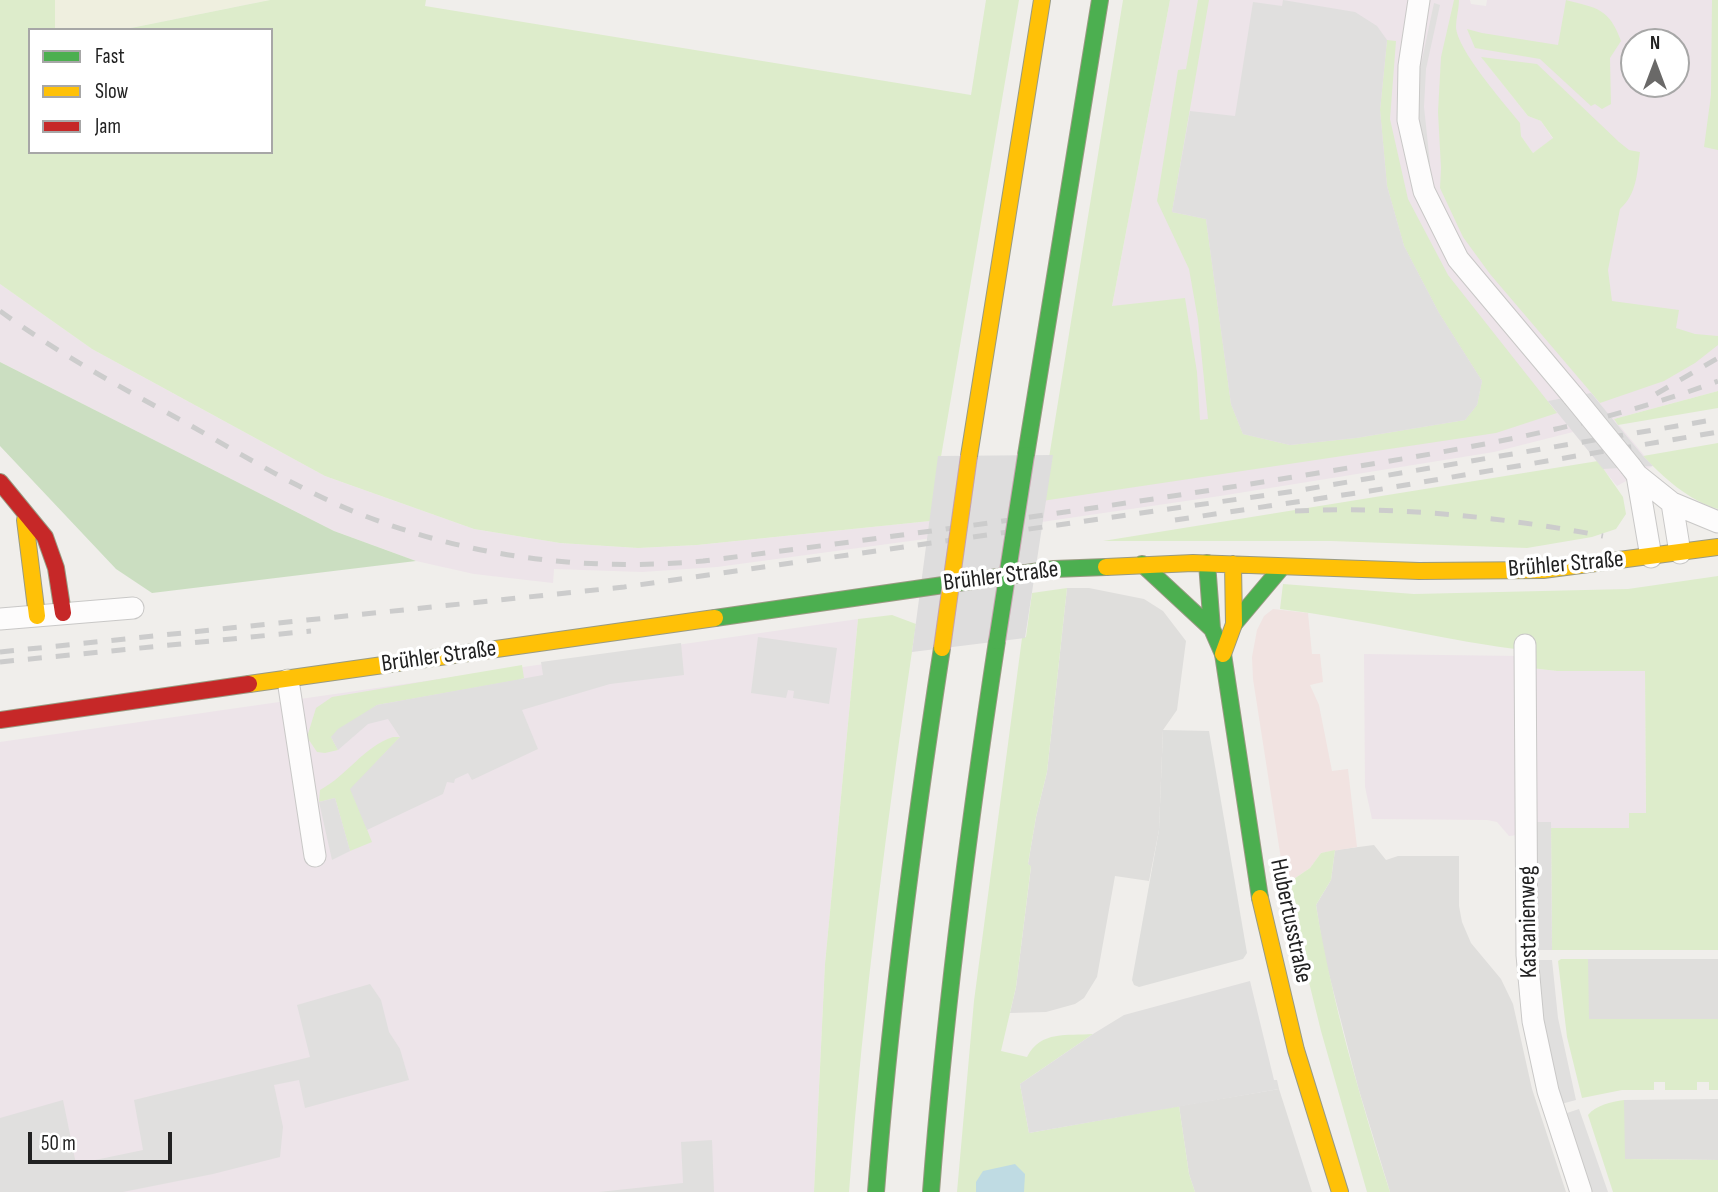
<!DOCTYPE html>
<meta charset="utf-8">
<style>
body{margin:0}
#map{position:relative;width:1718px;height:1192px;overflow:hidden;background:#f0eeeb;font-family:"Sofia Sans Condensed",sans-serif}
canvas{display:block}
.legend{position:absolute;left:28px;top:28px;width:245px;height:126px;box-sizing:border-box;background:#fff;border:2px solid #a7a7a7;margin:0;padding:9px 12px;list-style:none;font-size:21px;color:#222}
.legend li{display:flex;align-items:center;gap:14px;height:35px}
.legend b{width:35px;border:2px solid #a7a7a7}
.north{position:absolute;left:1620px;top:28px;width:70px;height:70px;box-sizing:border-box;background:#fff;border:2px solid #a7a7a7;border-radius:50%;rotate:0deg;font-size:19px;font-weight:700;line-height:28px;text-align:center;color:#222}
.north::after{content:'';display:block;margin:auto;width:24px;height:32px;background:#6a6968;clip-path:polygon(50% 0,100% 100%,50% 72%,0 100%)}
.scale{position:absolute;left:28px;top:1132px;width:144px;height:32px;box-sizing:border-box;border:4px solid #222;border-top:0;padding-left:9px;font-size:21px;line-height:24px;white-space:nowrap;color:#222;-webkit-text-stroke:5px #fff;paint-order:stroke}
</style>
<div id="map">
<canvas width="1718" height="1192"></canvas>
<ul class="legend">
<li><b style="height:9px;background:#4caf50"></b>Fast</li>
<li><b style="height:9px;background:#ffc107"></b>Slow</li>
<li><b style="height:9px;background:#c62828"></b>Jam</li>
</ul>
<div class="north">N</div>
<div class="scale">50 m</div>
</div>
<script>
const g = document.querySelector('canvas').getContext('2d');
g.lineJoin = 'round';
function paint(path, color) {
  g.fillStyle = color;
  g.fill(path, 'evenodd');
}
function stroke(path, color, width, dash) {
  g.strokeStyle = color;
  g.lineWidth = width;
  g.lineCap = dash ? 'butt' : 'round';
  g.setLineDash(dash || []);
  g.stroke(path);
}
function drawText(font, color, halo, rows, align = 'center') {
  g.font = font + ' "Sofia Sans Condensed",sans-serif';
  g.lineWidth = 7;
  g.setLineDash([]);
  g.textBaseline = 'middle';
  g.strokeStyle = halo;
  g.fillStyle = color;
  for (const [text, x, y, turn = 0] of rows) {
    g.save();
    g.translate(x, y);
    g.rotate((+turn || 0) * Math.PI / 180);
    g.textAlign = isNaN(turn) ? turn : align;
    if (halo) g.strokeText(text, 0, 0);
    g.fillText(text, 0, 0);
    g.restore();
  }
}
const residential = new Path2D(`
 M1067,588H1089L1144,599L1163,611L1186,641L1177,710L1163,730L1159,830L1149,881L1115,876L1097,977L1084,998L1075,1004L1046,1012L1010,1013L1016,987L1031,867L1028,864L1036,817L1047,772Z
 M1374,845L1386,860L1398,856H1459V906L1462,922L1471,943L1501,979L1513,1004L1532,1089L1566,1192H1390L1358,1087L1324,955L1316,905L1331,880L1335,850Z
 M1588,959H1718V1019H1588Z
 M1279,1089L1312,1192H1195L1189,1174L1179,1106Z
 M1718,1099V1160L1624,1159V1100Z`);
const commercial = new Path2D(`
 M1273,609L1308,613L1312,654H1320L1323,682L1310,685L1319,705L1332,771L1348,769L1357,847L1321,853L1310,868L1285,885L1253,679L1252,657L1257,630L1264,616Z`);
const industrial = new Path2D(`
 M1170,0H1470L1471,4L1486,6L1487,0H1718V391L1614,419L1653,466L1617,486L1573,432L1494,452L1220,496L925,539L717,567L642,572L554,569L553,583L474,574L416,561L334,531L0,362V284L92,349L325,476L474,529L560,543L638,548L697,545L930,521L1042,501L1112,306ZM1634,42H1676V84H1634ZM1482,58L1619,142L1515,228L1520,135L1533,153L1553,139L1541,121L1528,116Z
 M858,619L825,964L814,1192H0V742Z
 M1364,654L1520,656L1518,835L1509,836L1497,822L1487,820L1372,819L1365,787Z
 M1531,668L1557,671H1645L1646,813L1629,828H1551L1550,822H1534Z`);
const religious = new Path2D(`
 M1163,730L1209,731L1247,953L1243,959L1139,987L1134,985L1132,980L1159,830Z`);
const farmland = new Path2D(`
 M55,0H270L121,30H55Z`);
const grass = new Path2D(`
 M0,0H55V30H30V152H271V30H121L270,0H426L425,6L971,95L986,0H1019L930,521L697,545L638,548L560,543L474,529L325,476L92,349L0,284Z
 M1123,0H1170L1112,306L1185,298L1197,372L1200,420L1208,419L1198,320L1189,269L1157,201L1178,70L1186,69L1198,0H1209L1172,212L1206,219L1231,404L1243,434L1290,445L1356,438L1465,420L1477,405L1482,381L1439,313L1404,246L1387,186L1380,110L1387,40L1396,41L1390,119L1408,199L1448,275L1557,413L1496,433L1042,501Z
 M1454,0H1459C1459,9 1456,18 1456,27C1457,50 1505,104 1520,123L1521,136L1533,153L1553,138L1541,121L1528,116L1481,57L1537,64L1619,142L1629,150L1640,152C1637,173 1637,194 1620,209L1608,270L1612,301L1679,310L1676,328L1695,334L1718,336V345L1695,363L1664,381L1600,403L1490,274L1463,237L1440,188L1441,168L1438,112L1441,57Z
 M1566,0C1597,8 1609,8 1621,41L1610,58L1611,104L1602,109L1595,104L1591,106L1540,59L1475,48L1467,29L1482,33L1558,45Z
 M1712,0H1718V150L1704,147L1711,95Z
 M1718,391V408L1618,425L1614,419Z
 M1718,443V509C1688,500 1664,478 1643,456Z
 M1598,461L1623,497L1626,514L1616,529L1592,537L1527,548L1331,541H1103Z
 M1718,576V950H1552L1551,828H1629V813H1646L1645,671H1557L1531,668L1530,651C1446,641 1364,619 1280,609L1283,584L1414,594L1628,589Z
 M1067,588L1047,772L1036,817L1028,864L1031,866L1016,987L1001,1051L1027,1057C1041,1030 1067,1036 1093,1034L1020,1084L1029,1133L1179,1106L1189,1174L1195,1192H957L974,1001L1022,638L1026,637L1032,593Z
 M892,615L916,624C888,813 863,1002 849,1192H814L825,964L858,619Z
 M522,665L524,678L518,680L377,705L331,737L338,750L325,753L317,752L307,737L316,708L332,697Z
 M393,737H400L351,789L372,842L350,851L335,798L319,802L320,790C348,775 363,747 393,737Z
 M1335,850L1331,880L1316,905C1332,1002 1360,1098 1390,1192H1367L1321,1031L1285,885L1310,868L1321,853Z
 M1561,959H1588L1589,1019H1718V1090H1709V1082H1697V1090H1665V1082H1654V1090H1622L1582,1098L1567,1037L1558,961Z
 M1624,1100L1625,1159L1718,1160V1192H1613L1588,1115C1596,1105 1611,1102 1624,1100Z`);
const forest = new Path2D(`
 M0,362L334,531L416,561L152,593L116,569L0,446Z`);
const parking = new Path2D(`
 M1283,0L1355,12L1377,26L1387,40L1380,110L1387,186L1404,246L1439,313L1482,381L1477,405L1465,420L1356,438L1290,445L1243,434L1231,404L1206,219L1172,212L1190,111L1235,116L1253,2L1282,6Z
 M1434,3L1440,5L1426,69L1424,107L1430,164L1425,165L1418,107L1420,69Z
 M758,637L837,648L829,704L793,698L794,691L788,690L786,698L751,693Z
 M681,643L684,675L610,684L522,710L538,749L472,780L468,773L455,779L454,783L447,782L443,794L367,830L350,789L400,737L388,719L368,724L338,750L331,737L338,729L377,705L543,675L541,662Z
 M335,798L350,851L332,860L319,802Z
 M1534,822H1551L1552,950H1535Z
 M1536,960H1552L1558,1018L1576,1100L1561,1104L1542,1019Z
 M1250,981L1274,1080H1277L1279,1089L1029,1133L1020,1084L1093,1034L1124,1015Z
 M370,984L381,1000L389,1032L400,1049L409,1080L305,1108L299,1080L274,1085L283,1127L280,1157L213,1174L123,1192H0V1118L63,1100L76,1164L143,1150L134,1100L310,1057L297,1005Z
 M1579,1109L1608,1192H1590L1564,1114Z
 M712,1140L714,1192H599L683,1183L681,1142Z`);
const water = new Path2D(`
 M1015,1164L1025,1174L1024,1192H976V1182L983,1171Z`);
const pier = new Path2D(`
 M1591,393L1643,456L1653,466L1603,469L1548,401Z
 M1053,455L1025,638L912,652L938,456Z`);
const street = new Path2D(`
 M1419,0L1409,66L1408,120L1424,191L1458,259L1573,396
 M1631,467L1637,475L1672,503L1680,553
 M1637,475L1651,557
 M1672,503L1718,522
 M0,619L133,608
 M1525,645L1527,955L1533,1021L1548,1091L1581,1192
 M288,680L315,856`);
const fast = new Path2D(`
 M1026,455L1100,0
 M1207,563L1212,629L1223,654L1260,898
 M1142,564L1212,629
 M715,618L1054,569L1106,567
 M1234,624L1282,567
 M876,1192C890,1010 914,829 942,648
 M931,1192C945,1007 969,824 997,641`);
const slow = new Path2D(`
 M969,456L1042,0
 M25,520L37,616
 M1106,567L1193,563L1419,571L1543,570L1718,547
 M1223,654L1234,624L1233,564
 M249,684L715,618
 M1260,898L1296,1050L1340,1192`);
const jam = new Path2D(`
 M0,482L45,537L56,568L63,613
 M0,720L249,684`);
const rail = new Path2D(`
 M0,311C59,354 122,388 186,423C241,454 296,488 355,512C466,557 584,572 703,561C902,536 1102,508 1300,476C1442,452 1583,432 1718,381
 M1656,394L1718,358
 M1295,511C1397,506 1503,517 1603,536
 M1175,520L1370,491L1718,432
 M0,652L624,587L1295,491L1718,419
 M0,662L311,631`);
const streetBridge = new Path2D(`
 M1573,396L1631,467`);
const fastBridge = new Path2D(`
 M997,641L1026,455`);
const slowBridge = new Path2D(`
 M942,648L969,456`);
const streetNames = [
 ["Brühler Straße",1566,565,-5],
 ["Brühler Straße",1001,577,-7],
 ["Brühler Straße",439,657,-8],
 ["Hubertusstraße",1290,921,78],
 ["Kastanienweg",1529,922,-91]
];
paint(residential, '#dfdedc');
paint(commercial, '#f1e3e1');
paint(industrial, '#ede4e9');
paint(religious, '#dededc');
paint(farmland, '#efefdf');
paint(grass, '#ddeccb');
paint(forest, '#cbdec1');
paint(parking, '#e0dfde');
paint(water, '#bfdbe3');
paint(pier, '#dedddd');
stroke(street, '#c9c8c7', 23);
stroke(fast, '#999a82', 18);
stroke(slow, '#999a82', 18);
stroke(jam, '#999a82', 18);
stroke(street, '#fdfcfc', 21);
stroke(fast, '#4caf50', 16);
stroke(slow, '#ffc107', 16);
stroke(jam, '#c62828', 16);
stroke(rail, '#ccc', 5, [14, 14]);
stroke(streetBridge, '#c9c8c7', 23, []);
stroke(fastBridge, '#c5a2ac', 18, []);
stroke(slowBridge, '#c5a2ac', 18, []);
stroke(streetBridge, '#fdfcfc', 21);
stroke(fastBridge, '#4caf50', 16);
stroke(slowBridge, '#ffc107', 16);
drawText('24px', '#222', '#fff', streetNames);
</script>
